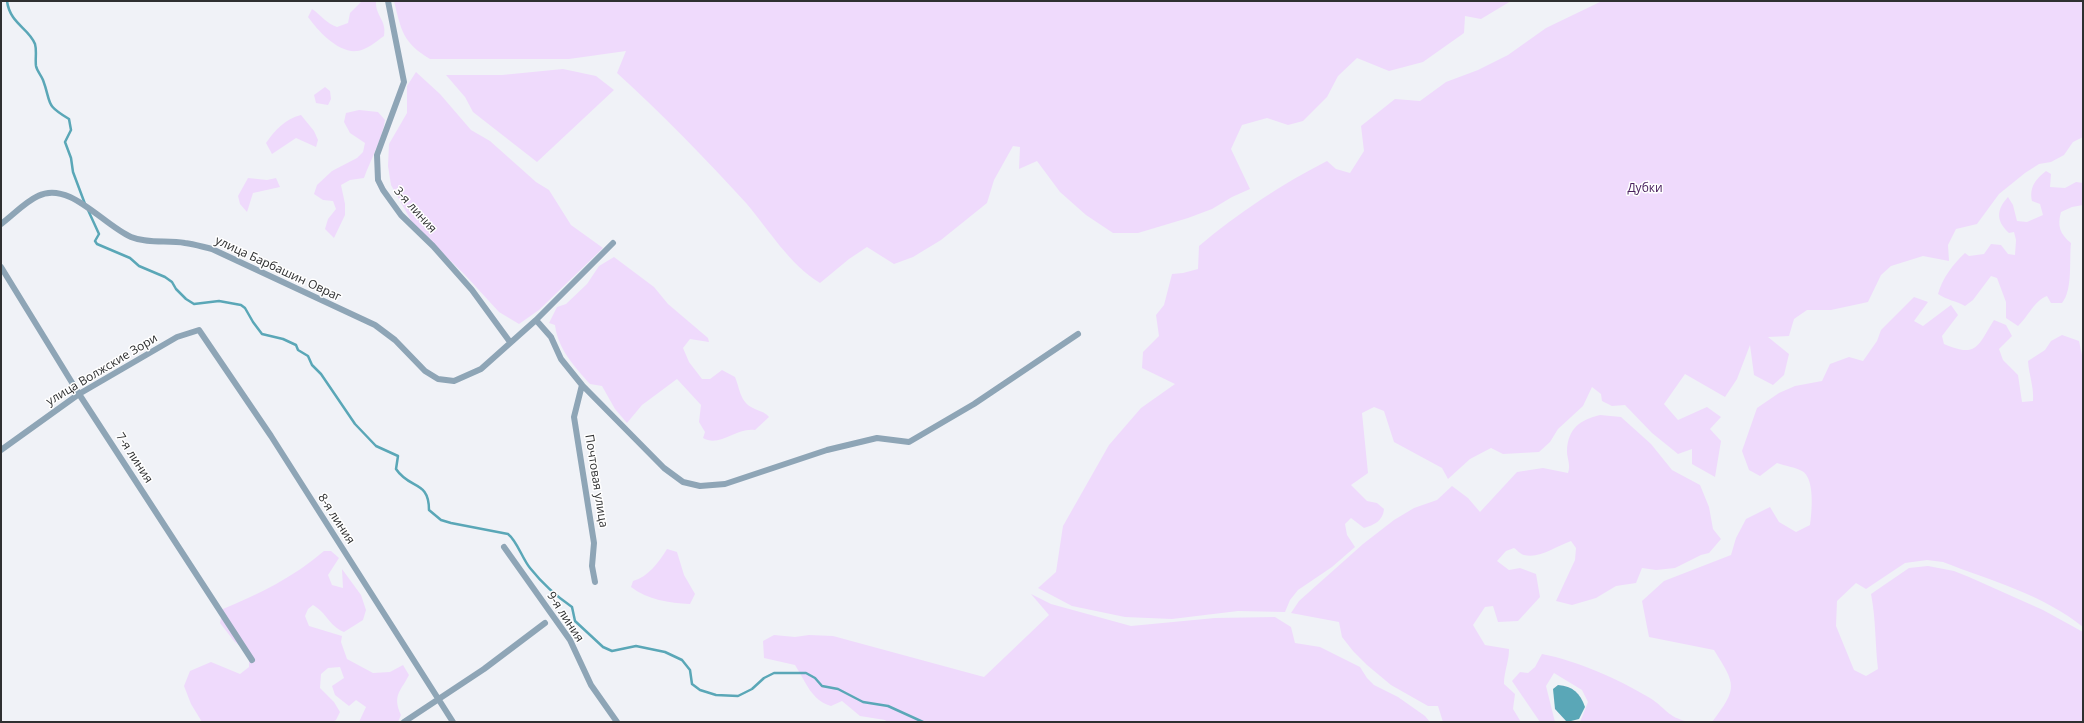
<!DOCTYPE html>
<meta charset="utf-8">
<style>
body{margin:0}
#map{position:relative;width:2084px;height:723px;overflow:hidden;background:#f0f2f7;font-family:"Open Sans",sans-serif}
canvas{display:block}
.frame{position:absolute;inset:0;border:2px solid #2f3031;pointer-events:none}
</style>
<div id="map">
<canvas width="2084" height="723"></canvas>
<div class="frame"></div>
</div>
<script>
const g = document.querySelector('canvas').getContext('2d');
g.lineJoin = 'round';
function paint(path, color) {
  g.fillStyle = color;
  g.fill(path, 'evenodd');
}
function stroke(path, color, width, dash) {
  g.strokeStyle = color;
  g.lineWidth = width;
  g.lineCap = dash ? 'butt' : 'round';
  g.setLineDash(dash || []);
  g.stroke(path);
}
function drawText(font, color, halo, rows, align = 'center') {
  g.font = font + ' "Open Sans",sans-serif';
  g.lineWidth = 3;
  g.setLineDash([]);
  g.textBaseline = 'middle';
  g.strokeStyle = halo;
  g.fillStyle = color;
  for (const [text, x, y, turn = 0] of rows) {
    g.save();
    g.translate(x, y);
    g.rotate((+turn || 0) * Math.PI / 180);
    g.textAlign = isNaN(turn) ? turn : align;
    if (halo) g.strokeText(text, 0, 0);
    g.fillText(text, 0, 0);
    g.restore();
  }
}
const green = new Path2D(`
 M362,1H376C375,16 387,20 384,36C377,41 365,51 357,51C338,53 318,31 308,17L312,9C321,15 327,24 337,27L348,23L350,13Z
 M394,1H1511L1481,19L1465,16L1464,33L1423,62L1389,71L1357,58L1338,76L1327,97L1303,121L1288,125L1267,118L1242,125L1231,149L1250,189L1232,197L1212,209L1188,218L1138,233H1113L1086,215L1060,192L1037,161L1019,169L1020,147L1013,146L994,180L987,203L941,240L913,257L894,264L867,247L849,259L820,283C789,264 770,231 746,203C705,158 662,114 617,73L626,51L569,59H430C403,43 401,30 394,1Z
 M1602,1H2083V137L2073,142L2064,155L2051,162L2039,164L2025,173L1999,194L1977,224L1956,229L1948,245L1949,261L1923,256L1891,266L1881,275L1868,302L1831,310H1807L1794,319L1789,336L1768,337L1789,354L1784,375L1773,385L1754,375L1750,345L1737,379L1725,397L1685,374L1664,404L1678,420L1707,407L1721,417L1710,429L1721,441L1715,477L1692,464V449L1678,454L1652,433L1625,405L1612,406L1602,401L1601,394L1592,387L1583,406L1558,429L1550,442L1539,452L1503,454L1491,448L1470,459L1448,479L1442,468L1394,442L1384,411L1374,407L1362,413L1368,473L1351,485L1367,501L1377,503L1384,509C1383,521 1374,525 1364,528L1351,518L1345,524L1347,535L1355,547L1332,567L1298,590L1290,600L1285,612L1238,611L1172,619L1125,617L1072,606L1038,588L1056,572L1063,526L1109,445L1141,408L1175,384L1142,368L1143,352L1159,336L1156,315L1164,305L1172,274L1183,273L1198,269L1199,246C1238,213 1282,184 1327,161L1336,169L1350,173L1364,151L1361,126L1395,99L1420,101L1446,82L1478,70L1508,55L1546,28Z
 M563,69L596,76L614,90L537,162L473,112L465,97L446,75H502Z
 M416,72L440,94L471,130L490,141L536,182L549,190L571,225L603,248L539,310L519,324L499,312L465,275L413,224L391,185L388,166L389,144L407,113V86Z
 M325,87L330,91L331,99L328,105L316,103L314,95Z
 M359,110L378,112L385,120C383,137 370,161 364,178L350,180L341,185L345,204V215L334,238L325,229L328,219L336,209L333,201L323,200L314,194L317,185L332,171L357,158L363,152L365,143L350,133L344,122L346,113Z
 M301,115L314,131L318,140L316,147L296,138L272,154L266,143C275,130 285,119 301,115Z
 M2046,171L2051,174L2050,187L2065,188L2076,182L2083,183V205L2072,207L2061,212C2057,226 2060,234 2071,243C2069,260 2073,290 2062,303H2051L2047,296C2034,301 2028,317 2018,326L2006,318V302L1997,278L1991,276L1973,300L1965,306C1956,301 1947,300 1938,294C1942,279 1953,264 1965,253L1969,256L1984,254L1991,244L2001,245L2008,254L2015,255L2016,240L2014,232L2009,233C1996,221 1996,210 2008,197L2013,205L2017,221L2027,222L2043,215L2040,204L2032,201C2029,187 2036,179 2046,171Z
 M248,178L267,180L276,178L280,187L253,193L247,212L240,204L238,196Z
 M614,257L654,287L668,304L708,338L709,342L690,339L683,348L689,362L702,379H710L722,370L735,377C740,389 740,402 753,408C760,412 764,411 769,417L755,430C736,427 720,448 703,438L705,432L699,422L701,405L677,379L642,405L627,423L615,409L602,386L590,384C574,366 558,349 555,325L549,323L557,307L566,304L587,284L599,266Z
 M1914,297L1928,302L1914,321L1923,326L1951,305L1958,315L1942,336L1944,344C1977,358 1977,347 1994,320L2006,325L2012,336L1999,349L2003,360L2018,375L2022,402L2033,401C2034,387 2029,375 2028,361L2045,350L2051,341L2062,335L2079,341L2083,360V627C2044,595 1989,580 1943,562L1927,560L1905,563L1866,589L1856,583L1837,601L1836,626L1854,670L1866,676L1878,669C1875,644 1876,619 1871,594L1909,568L1928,566L1954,571L1969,577L2043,610L2083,632V722H1712C1738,688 1736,685 1714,650L1649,637L1642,601L1664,581L1731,555L1736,538L1746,519L1770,507L1779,522L1796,532L1810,525C1812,512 1815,478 1802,471C1795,467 1785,466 1777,463L1760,476L1749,470L1742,451L1757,408L1779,393L1795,386L1822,381L1830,364L1849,357L1863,361L1877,341L1881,330Z
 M1600,415L1621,417L1651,444L1672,470L1700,485L1709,507L1713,529L1721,539L1709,553L1701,555L1675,568L1656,570L1642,568L1636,583L1616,586L1596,598L1572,605L1556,601L1575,560L1576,548L1571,541C1556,546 1540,559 1524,555C1520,554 1517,550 1514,548L1506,551L1497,561L1509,570L1520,568L1536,574L1540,597L1518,621L1498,622L1493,606L1485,607L1473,625L1485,645L1509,649C1509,662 1504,671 1504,684L1515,694L1513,709L1521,722H1443L1438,706H1428L1391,685L1367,665L1353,651L1342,637L1339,622L1291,613L1299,601L1363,544L1394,520L1414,508L1437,500L1452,486L1468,498L1480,512L1517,472L1543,468L1568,473C1571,465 1567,459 1567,451C1568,428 1580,420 1600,415Z
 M667,549L677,552L684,575L695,594L690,604C669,603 648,600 631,587L633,581C648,577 659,562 667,549Z
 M324,551H331L339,558L328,575L332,585L343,588L342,569L361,595L366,610L363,620L344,632C328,625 328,614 313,605L308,609L305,616L309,626L342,636L341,642L347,659L373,673L390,672L403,665L409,675C401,691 392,695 401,715L398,722H359L366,707L356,700L349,706L335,695L332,686L344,678L340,667L328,668L321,674L320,688L334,702L340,712L336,720L332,722H202L191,704L184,686L190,671L211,662L240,674L249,667V654L234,641L220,623L223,609C259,594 294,577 324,551Z
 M1031,594L1051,604L1131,626L1215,618L1275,617L1291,627L1295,643L1320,647L1360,667L1367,678L1374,685L1398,697L1425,716L1430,722H887L885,720L860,716L842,701L831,706C811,700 806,682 795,665L764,658L763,641L774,635L795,637L809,635L833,636L984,677L1049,615Z
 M1542,654C1578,661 1618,679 1650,698C1667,709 1667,717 1689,722H1580L1588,702L1582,690L1554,673L1546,686L1555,722H1540L1512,681L1520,672L1528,673L1535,667Z`);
const water = new Path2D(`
 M1558,685C1573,686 1580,693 1585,707L1579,719L1567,722L1555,709L1553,689Z`);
const stream = new Path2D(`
 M7,1C10,24 29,28 35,44C37,51 35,59 36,66C37,71 41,75 43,80C52,104 44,104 69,119L71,130L65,142L71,158L73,172L85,204
 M88,210L99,234L95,241L97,244L130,258L139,266L165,277L172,282L176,289L186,299L194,304L219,301L241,305L245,308L253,322L262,334L283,339L296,345L298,350L308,356L312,365L321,374L355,424L376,446L398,456L396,469C410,490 429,480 429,510L441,520L451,523L508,534C517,541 522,558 530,568C542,583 556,596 572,607L575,621L603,647L612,651L636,646L665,652L682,660L690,670L692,684L700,690L716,695L738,696L752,689L764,678L774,673H806L815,678L822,686L838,689L863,702L888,706L923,722`);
const street = new Path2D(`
 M388,1L404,82L377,155L378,180L383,190L401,215L433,246L472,290L510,342
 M1,224C13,215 25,202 38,196C69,180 103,225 131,237C148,244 167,240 185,243C194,244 203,247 212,249L375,325L395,340L425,371L438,379L454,381L481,369L536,320L551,337L561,359L582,385L664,468L683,482L700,486L725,484L827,450L877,438L909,442L974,404L1078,334
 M1,267L79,394L252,660
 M536,320L613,243
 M582,385L574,417L594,543L592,566L595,582
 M1,450L79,394L177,337L199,330L271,436L453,722
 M504,547L570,640L591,685L617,722
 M404,722L484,669L545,623`);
const parkNames = [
 ["Дубки",1645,189]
];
const streetNames = [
 ["3-я линия",415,210,48],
 ["улица Барбашин Овраг",278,269,25],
 ["улица Волжские Зори",102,370,-31],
 ["7-я линия",134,458,57],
 ["Почтовая улица",596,481,81],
 ["8-я линия",336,519,57],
 ["9-я линия",565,617,57]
];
paint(green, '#efdafc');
paint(water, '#5aa7b7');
stroke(stream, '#5aa7b7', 2.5);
stroke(street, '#8ea5b6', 6);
drawText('12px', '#48205d', '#fff', parkNames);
drawText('12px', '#2f3031', '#fff', streetNames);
</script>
